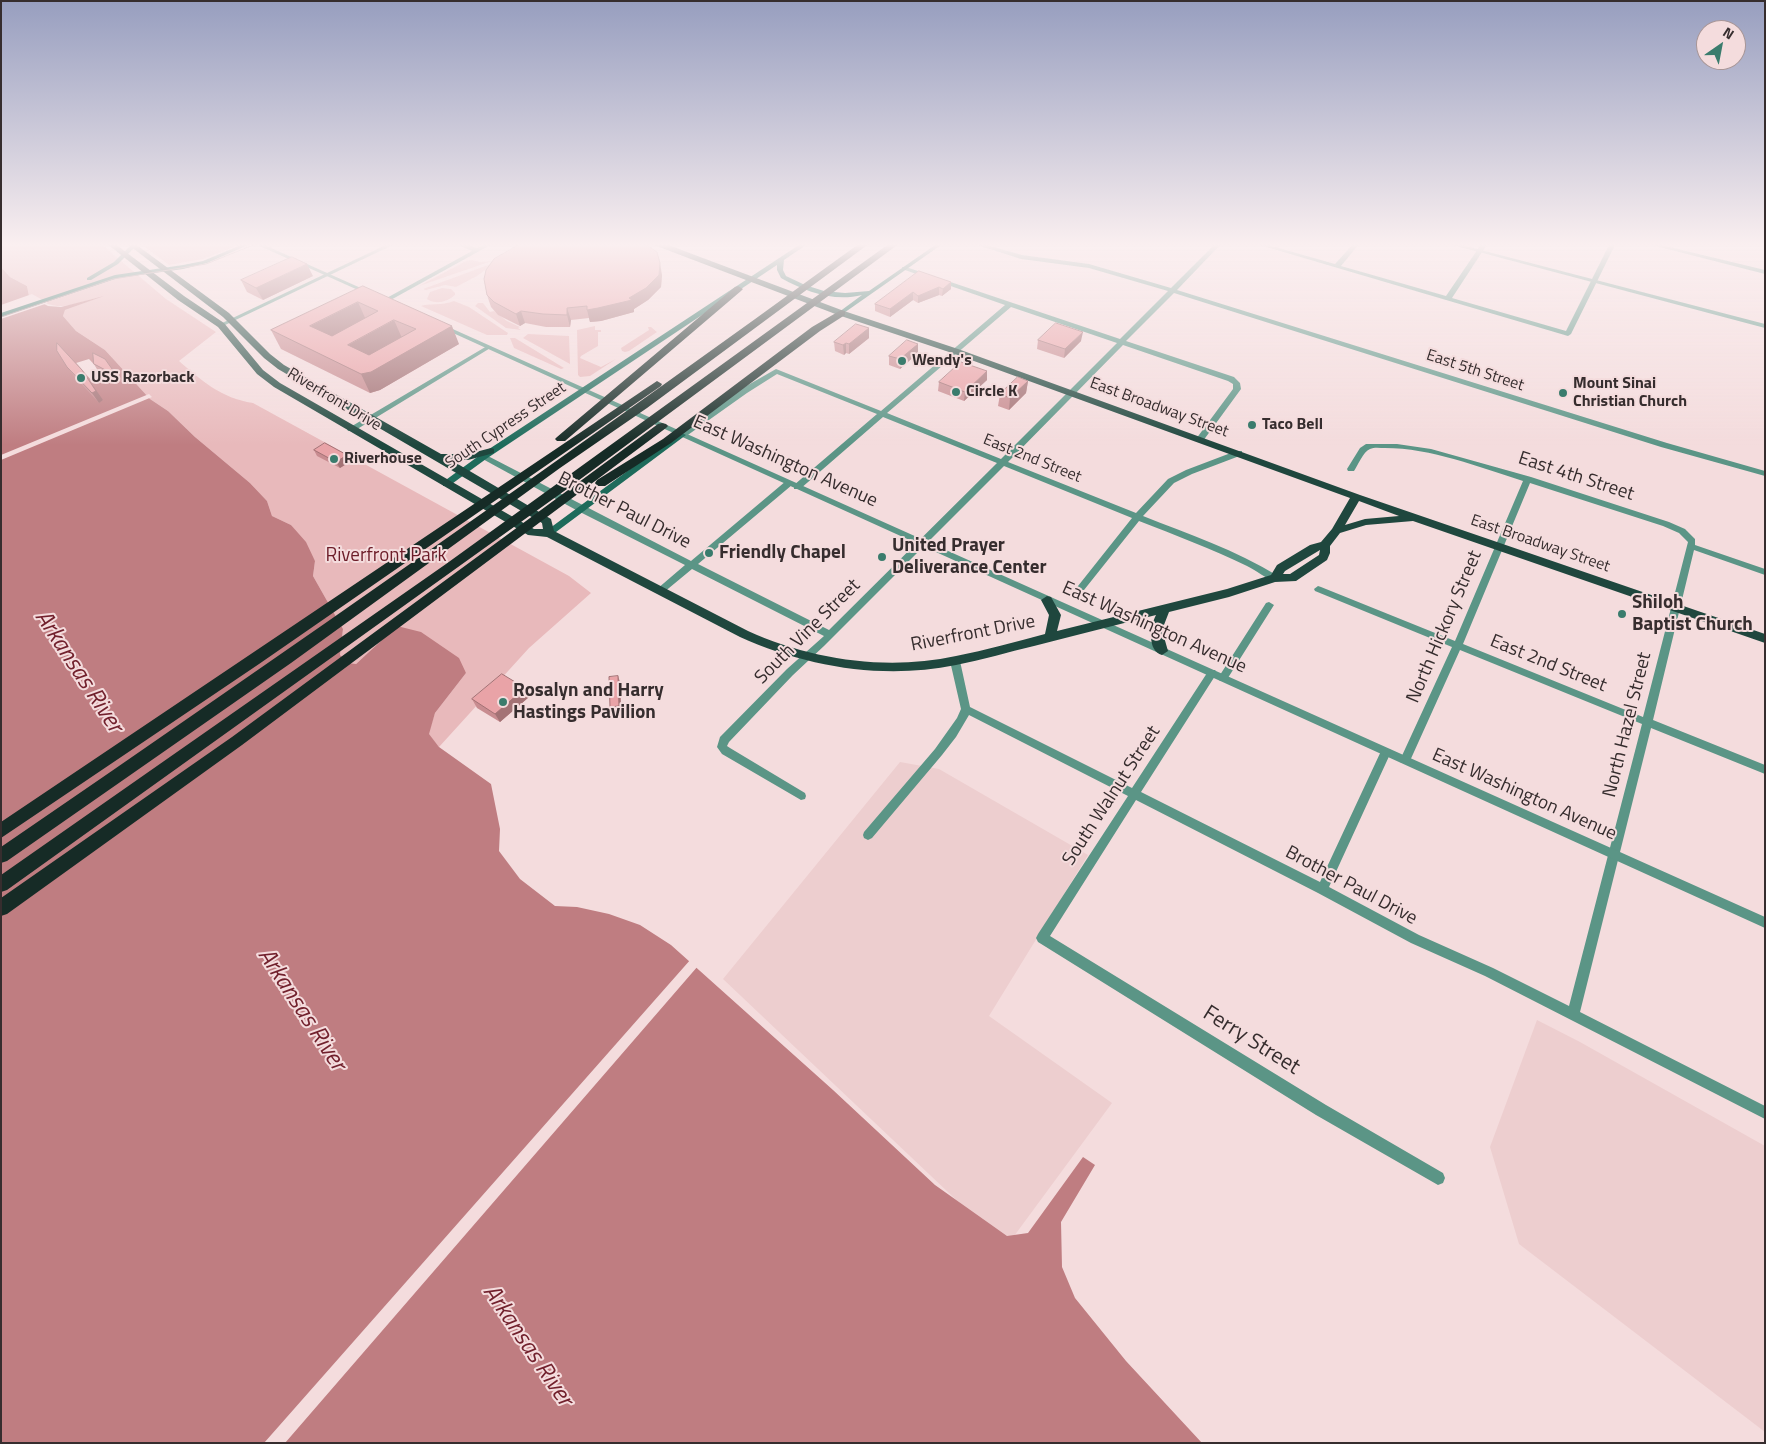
<!DOCTYPE html>
<style>
body{margin:0}
#map{position:relative;width:1766px;height:1444px;overflow:hidden;background:#f4dcdd;font-family:"Titillium Web",sans-serif}
canvas{display:block}
.frame{position:absolute;inset:0;border:2px solid #362d2e;pointer-events:none}
.north{position:absolute;left:1696px;top:20px;width:50px;height:50px;box-sizing:border-box;background:#f4dcdd;border:1px solid #a89697;border-radius:50%;rotate:33deg;font-size:14px;font-weight:700;line-height:20px;text-align:center;color:#362d2e}
.north::after{content:'';display:block;margin:auto;width:18px;height:22px;background:#3a7c6d;clip-path:polygon(50% 0,100% 100%,50% 72%,0 100%)}
</style>
<div id="map">
<canvas width="1766" height="1444"></canvas>
<div class="frame"></div>
<div class="north">N</div>
</div>
<script>
const g = document.querySelector('canvas').getContext('2d');
g.lineJoin = 'round';
function paint(path, color) {
  g.fillStyle = color;
  g.fill(path, 'evenodd');
}
function stroke(path, color, width, dash) {
  g.strokeStyle = color;
  g.lineWidth = width;
  g.lineCap = dash ? 'butt' : 'round';
  g.setLineDash(dash || []);
  g.stroke(path);
}
function drawText(font, color, halo, rows, align = 'center') {
  g.font = font + ' "Titillium Web",sans-serif';
  g.lineWidth = 4;
  g.setLineDash([]);
  g.textBaseline = 'middle';
  g.strokeStyle = halo;
  g.fillStyle = color;
  for (const [text, x, y, turn = 0] of rows) {
    g.save();
    g.translate(x, y);
    g.rotate((+turn || 0) * Math.PI / 180);
    g.textAlign = isNaN(turn) ? turn : align;
    if (halo) g.strokeText(text, 0, 0);
    g.fillText(text, 0, 0);
    g.restore();
  }
}
const built = new Path2D(`
 M900,762L939,769L1088,855L989,1016L1112,1103L1006,1247L723,979Z
 M1537,1020L1580,1042L1765,1146V1432L1519,1244L1490,1147Z`);
const green = new Path2D(`
 M1,243H100L166,299L216,332L179,361C202,381 221,398 253,403L569,576L591,593L529,648L439,747L428,734L435,713L466,673L397,626L356,664L349,663L340,655L343,629L313,576L315,561L291,525L272,516L267,501L250,483L195,437L168,411L150,399L105,350L76,331L63,316L65,310L97,298C65,306 60,312 29,296L27,286L10,277L1,267Z
 M140,243H244L203,259L169,265Z
 M472,260L480,262L492,261L419,286L466,261Z
 M496,262L477,276L456,287L445,285L426,290L423,289Z
 M442,288L451,289L455,293V295C447,302 436,305 427,299L430,292Z
 M454,301L469,307L508,333L507,335H487L421,306C427,303 442,306 454,301Z
 M478,303H483L490,312L494,311L507,321L520,327L518,328L521,330L506,328L475,306Z
 M595,326V330H601V332H598V346L581,356L580,358L601,367L616,359L590,376L580,377L578,375L577,330Z
 M648,327H651L657,332L629,351L625,352L622,351L621,348L649,330Z
 M528,334L569,336L570,364L523,338Z
 M510,338H515L564,368L561,369L514,348Z`);
const water = new Path2D(`
 M1,267L10,277L27,286L29,296L48,306L61,307L104,296L65,310L63,316L76,331L105,350L150,399L168,411L195,437L250,483L267,501L272,516L291,525L306,542L315,561L313,576L343,629L340,655L349,663L356,664L397,626L421,632L459,658L466,673L435,713L429,734L439,747L491,784L500,829L499,851L520,879L555,906L577,907L609,914L640,925L671,945L833,1090L935,1185L1007,1236L1028,1233L1083,1157L1095,1165L1061,1222L1062,1267L1075,1298L1126,1361L1202,1443H1Z`);
const pier = new Path2D(`
 M32,294L48,303L1,319V305Z
 M89,359L105,376L92,381L76,363Z
 M149,394L152,397L1,460V455Z
 M691,959L698,966L285,1443H264Z`);
const minor = new Path2D(`
 M390,243H397L223,326L218,325Z
 M454,243H462L477,248L487,243H494L387,302H383V300L472,251Z
 M664,243H671L666,246H662L661,245Z
 M971,243H979L1022,255L1089,264L1171,288L1216,243H1222L1177,290L1667,443L1765,471V476L1661,447L1174,293L1126,341L1234,377L1240,383L1241,389L1203,441H1200L1196,439L1233,389V384L1228,381L1123,345L1008,462L1136,513L1168,479L1186,470L1236,451H1242V455L1192,474L1174,483L1143,516C1188,534 1236,550 1278,576L1279,578L1278,580C1269,582 1256,570 1247,566C1212,549 1175,535 1139,521L1084,590H1078L1077,588L1078,586L1132,518L1004,466L824,646L793,675L729,742L727,746L730,748L805,793L806,796L805,799L801,800L722,754L717,747L720,737L787,669L824,636L692,569L663,593H657L656,591L657,589L685,565L578,511L479,457L480,455H486L691,561L786,481H792V485L698,564L829,630L997,463L883,417L800,489H794V485L877,414L777,374L747,393L685,437H682L678,435L741,389L776,369L881,411L1005,305L902,269V267H906L1120,339L1168,291L1089,268L1021,259ZM1011,307L1117,343L1001,459L887,413Z
 M1253,243H1261L1335,264L1354,243H1360L1341,266L1446,296L1482,243H1488L1452,298L1566,331L1610,243H1616L1571,334L1568,336Z
 M1644,243H1653L1765,270V274Z
 M487,346L492,347L354,431H348L347,429Z
 M1366,444H1397L1431,449L1531,477L1669,522L1685,529L1695,539V545L1765,569V575L1694,550L1653,720L1765,765V774L1651,728L1580,1012L1765,1106V1119L1485,976L1411,943L1318,893L1136,800L1050,936L1326,1105L1443,1173L1445,1178L1443,1183L1438,1185L1316,1115L1038,942L1036,938L1038,934L1128,796L969,715L956,737L942,755L872,838L868,840L864,838L863,835L864,832L935,749L957,718L961,709L950,661L952,658H958L960,661L970,707L1132,788L1209,670H1215L1217,673L1215,676L1141,792L1320,882L1382,749H1390L1391,752L1329,887L1419,935L1493,968L1569,1006L1642,724L1460,650L1409,763H1401L1400,760L1452,647L1315,591L1314,589L1318,586L1321,587L1455,641L1523,481C1479,467 1431,448 1385,448C1380,448 1374,447 1370,449C1363,452 1358,465 1354,471H1348L1347,469L1360,448ZM1530,483L1663,526L1679,533L1688,542L1643,717L1463,644Z
 M1269,602L1274,605L1226,681H1220L1218,678L1220,675L1266,603Z`);
const tertiary = new Path2D(`
 M253,243H260L372,293L367,294Z
 M1445,243H1454L1765,324V328Z
 M442,326H446L1765,917V928L442,328Z`);
const secondary = new Path2D(`
 M133,243H139L118,264L91,280H87V278L114,262Z
 M246,243H253L207,263L183,269L118,278L1,317V313L115,275L183,265L203,261Z
 M802,243H809L784,260L783,270L786,276L805,285L824,291L845,293L869,291L938,243H944L841,315L839,314V312L862,295C834,302 806,292 781,278L777,270V265L486,459L449,486H443V482L480,455Z
 M679,433H682L686,435L552,535H546V531Z`);
const primary = new Path2D(`
 M106,243H114L184,296L224,323L263,370L280,383L534,529H543L542,523L278,369L264,358L223,317L126,243H134L229,313L270,354L284,365L441,454H468L491,448L494,449V453L468,460H451L551,519L554,531L748,631C812,660 887,671 956,656C986,650 1015,642 1045,634L1049,615L1041,600L1047,596L1051,597L1061,615L1057,631L1227,589L1271,575L1277,565L1310,545L1321,542L1332,529L1350,498L952,353L838,315L654,245L653,243H663L844,311L958,349L1360,495L1765,634V643L1413,521L1366,525L1340,533L1330,546V553L1327,560L1296,581L1275,582L1229,597L1169,612L1162,630L1168,651L1162,655C1147,651 1150,626 1156,615C1115,625 1074,636 1034,646C1008,652 982,660 956,665C883,680 807,667 740,637L547,537L528,535L274,387L257,374L218,327L178,300ZM1359,501L1399,516L1365,519L1345,525ZM1320,550L1319,555L1290,574H1283L1285,571Z`);
const motorway = new Path2D(`
 M860,243H870L647,408L560,468L291,663L7,861L1,863V847C290,649 577,449 860,243Z
 M890,243H900L567,489L7,890L1,892V875L446,564Z
 M738,286L743,289L741,291L565,441H557L555,439L557,437L735,287Z
 M841,310L845,311V315L820,331L671,443L605,486H597L595,483L597,480L663,439L812,327Z
 M657,381L662,384L661,386L259,664L1,838V822Z
 M662,423L666,424L668,426L666,428L242,745L7,914L1,916V898L232,737L658,424Z`);
const tram = new Path2D(`
 M1,317L113,279L206,264L258,243`);
const wall = new Path2D(`
 M919,271L951,282V289L942,296L939,295L918,303L913,300L890,317L875,311V304Z
 M662,275L661,287L648,300L634,309V312L601,321L590,322L589,318L571,320L570,327H546L525,323L520,326L498,315L491,307L487,295Z
 M313,276L263,300L247,292L241,280Z
 M363,286L459,344L380,390L370,393L281,349L271,330Z
 M869,328V338L849,354L846,353L844,355L835,351L834,342Z
 M1038,340L1081,341L1064,358L1037,349Z
 M918,344V353L900,369L889,365V356Z
 M105,359L122,382L98,371L94,364Z
 M67,367L103,400L99,403L74,376Z
 M987,380L964,401L938,391L939,382Z
 M1028,381L1026,393L1009,410L998,406L1000,394Z
 M314,450L347,455L351,461L340,468L317,456Z
 M620,682L621,712L612,713L610,707Z
 M525,688L529,697L500,722L477,708L472,699Z`);
const shadedWall = new Path2D(`
 M660,263L662,275L661,287L648,300L634,309V312L601,321L590,322L587,310L629,298Z
 M307,264L313,276L263,300L256,288Z
 M951,282V289L942,296L943,289Z
 M939,287V295L918,303V296Z
 M913,292V300L890,317V309Z
 M358,302L366,320L319,345L310,326Z
 M567,308L571,320L570,327L567,315Z
 M521,311L525,323L520,326L516,314Z
 M394,320L402,338L357,363L348,345Z
 M452,326L459,344L380,390L370,393L361,374Z
 M869,328V338L849,354V344Z
 M1083,332L1081,341L1064,358L1065,349Z
 M846,343V353L844,355L843,345Z
 M918,344V353L900,369V359Z
 M82,370L103,400L99,403L92,393Z
 M987,371V380L964,401L965,392Z
 M1028,381L1026,393L1009,410L1010,398Z
 M347,455L351,461L340,468L336,462Z
 M618,676L620,682L621,712L619,706Z
 M525,688L529,697L500,722L495,714Z`);
const building = new Path2D(`
 M522,243H644L657,252L660,263L659,275L646,288L629,298L632,300L598,308L587,310V306L567,308V315L543,314L521,311L516,314L494,302L487,295L484,279L486,270L494,259Z
 M292,257L307,264L256,288L241,280Z
 M919,271L951,282L943,289L939,287L918,296L913,292L890,309L875,304Z
 M363,286L452,326L371,372L361,374L271,330ZM358,302L378,311L332,336L310,326ZM394,320L416,329L369,355L348,345Z
 M1056,323L1083,332L1065,349L1038,340Z
 M856,324L869,328L849,344L846,343L843,345L834,342Z
 M907,340L918,344L900,359L889,356Z
 M57,343L82,370L96,391L92,393L67,367L57,351Z
 M93,353L105,359L117,376L94,364Z
 M961,362L987,371L965,392L939,382Z
 M1018,377L1028,381L1010,398L1000,394Z
 M325,443L347,455L336,462L314,450Z
 M502,674L525,688L495,714L472,699Z
 M618,676L619,706L610,707L609,677Z`);
const markers = [
 [902,361,5,"#3a7c6d"],
 [81,378,5,"#3a7c6d"],
 [956,392,5,"#3a7c6d"],
 [1563,393,5,"#3a7c6d"],
 [1252,425,5,"#3a7c6d"],
 [334,459,5,"#3a7c6d"],
 [709,553,5,"#3a7c6d"],
 [882,557,5,"#3a7c6d"],
 [1622,614,5,"#3a7c6d"],
 [503,702,5,"#3a7c6d"]
];
const farPoinames = [
 ["Wendy's",912,361],
 ["USS Razorback",91,378],
 ["Mount Sinai",1573,384],
 ["Christian Church",1573,402],
 ["Circle K",966,392],
 ["Taco Bell",1262,425],
 ["Riverhouse",344,459]
];
const farStreetnames = [
 ["East 5th Street",1475,371,18],
 ["Riverfront Drive",334,400,31],
 ["East Broadway Street",1159,408,20],
 ["South Cypress Street",506,426,-34],
 ["East 2nd Street",1032,459,22],
 ["East Broadway Street",1540,544,19]
];
const streetNames = [
 ["East Washington Avenue",785,462,24],
 ["East 4th Street",1576,477,18],
 ["Brother Paul Drive",624,511,27],
 ["North Hickory Street",1445,627,-67],
 ["East Washington Avenue",1154,628,24],
 ["South Vine Street",808,632,-45],
 ["Riverfront Drive",973,634,-11],
 ["East 2nd Street",1548,664,22],
 ["North Hazel Street",1628,725,-76],
 ["East Washington Avenue",1524,795,24],
 ["South Walnut Street",1112,796,-57],
 ["Brother Paul Drive",1351,886,28]
];
const poiNames = [
 ["United Prayer",892,546],
 ["Deliverance Center",892,568],
 ["Friendly Chapel",719,553],
 ["Shiloh",1632,603],
 ["Baptist Church",1632,625],
 ["Rosalyn and Harry",513,691],
 ["Hastings Pavilion",513,713]
];
const parkNames = [
 ["Riverfront Park",386,556]
];
const nearStreetnames = [
 ["Ferry Street",1251,1041,32]
];
const nearWaternames = [
 ["Arkansas River",78,672,57],
 ["Arkansas River",301,1010,57],
 ["Arkansas River",527,1346,56]
];
paint(built, '#edcecf');
paint(green, '#e8b9bb');
paint(water, '#bf7d81');
paint(pier, '#f4dcdd');
paint(minor, '#5b9586');
paint(tertiary, '#5b9586');
paint(secondary, '#1e6b5b');
paint(primary, '#1f473e');
paint(motorway, '#162b26');
stroke(tram, '#907f80', 1);
paint(wall, '#c88c90');
paint(shadedWall, '#a37275');
paint(building, '#e9a3a7');
stroke(building, '#a37275', 1);
const sky = g.createLinearGradient(0, 0, 0, 445);
sky.addColorStop(0, '#979ebf');
sky.addColorStop(0.55, '#faeff0');
sky.addColorStop(1, '#faeff000');
g.fillStyle = sky;
g.fillRect(0, 0, 1766, 445);
for (const [x, y, r, color] of markers) {
  const dot = new Path2D();
  dot.arc(x, y, r, 0, 2 * Math.PI);
  g.fillStyle = color;
  g.fill(dot);
  stroke(dot, '#f4dcdd', 2);
}
drawText('bold 16px', '#362d2e', '#f4dcdd', farPoinames, 'left');
drawText('16px', '#362d2e', '#f4dcdd', farStreetnames);
drawText('19px', '#362d2e', '#f4dcdd', streetNames);
drawText('bold 19px', '#362d2e', '#f4dcdd', poiNames, 'left');
drawText('19px', '#6c1c28', '#f4dcdd', parkNames);
drawText('22px', '#362d2e', '#f4dcdd', nearStreetnames);
drawText('italic 24px', '#72212d', '#f4dcdd', nearWaternames);
</script>
